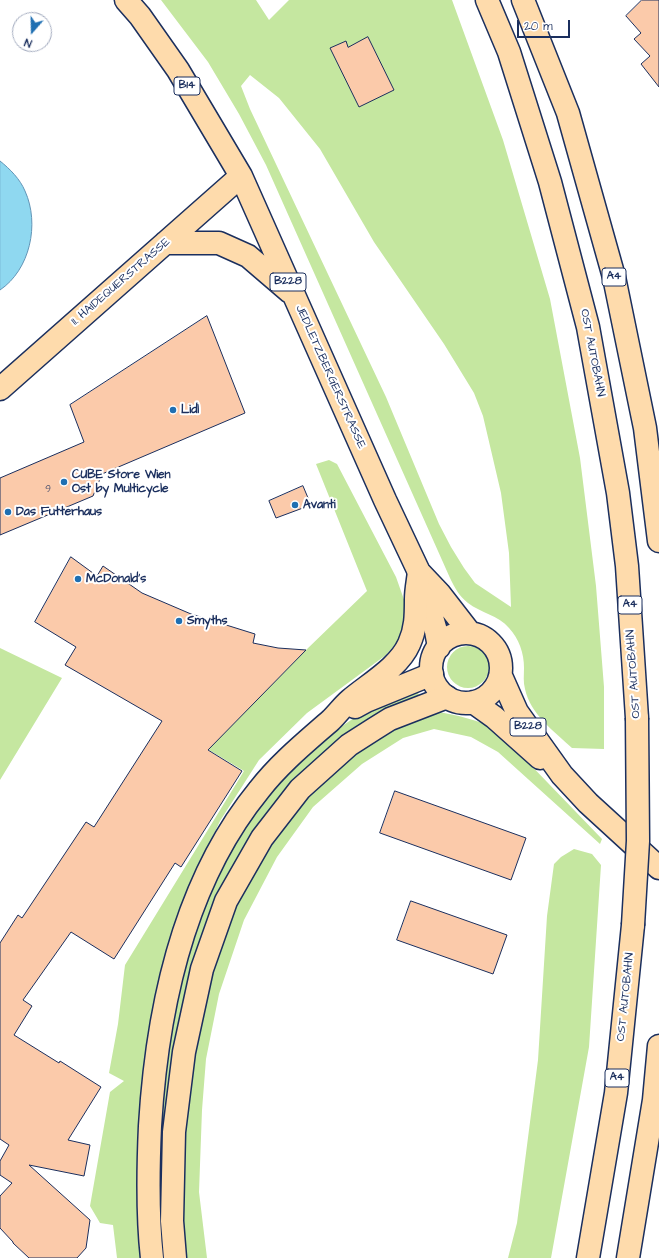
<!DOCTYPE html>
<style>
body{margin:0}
#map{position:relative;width:659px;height:1258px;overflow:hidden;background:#fff;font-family:"Architects Daughter",sans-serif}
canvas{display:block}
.north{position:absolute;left:12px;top:12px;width:40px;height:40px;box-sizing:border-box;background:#fff;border:1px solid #a4acbf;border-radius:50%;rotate:200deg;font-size:11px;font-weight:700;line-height:16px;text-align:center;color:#1b2f5e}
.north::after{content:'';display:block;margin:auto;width:14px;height:18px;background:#1f6fb2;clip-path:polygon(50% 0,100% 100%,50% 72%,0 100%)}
.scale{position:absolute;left:517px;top:20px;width:53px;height:18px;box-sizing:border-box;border:2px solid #1b2f5e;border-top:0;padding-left:5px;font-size:12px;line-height:14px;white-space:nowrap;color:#1b2f5e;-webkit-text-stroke:3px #fff;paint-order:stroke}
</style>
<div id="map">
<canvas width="659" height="1258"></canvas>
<div class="north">N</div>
<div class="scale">20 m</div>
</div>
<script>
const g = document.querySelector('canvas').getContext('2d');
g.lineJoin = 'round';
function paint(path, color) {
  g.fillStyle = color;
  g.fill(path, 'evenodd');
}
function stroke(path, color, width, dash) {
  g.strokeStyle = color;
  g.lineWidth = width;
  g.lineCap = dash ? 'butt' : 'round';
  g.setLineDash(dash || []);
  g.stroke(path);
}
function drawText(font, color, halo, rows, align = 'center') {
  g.font = font + ' "Architects Daughter",sans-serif';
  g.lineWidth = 4;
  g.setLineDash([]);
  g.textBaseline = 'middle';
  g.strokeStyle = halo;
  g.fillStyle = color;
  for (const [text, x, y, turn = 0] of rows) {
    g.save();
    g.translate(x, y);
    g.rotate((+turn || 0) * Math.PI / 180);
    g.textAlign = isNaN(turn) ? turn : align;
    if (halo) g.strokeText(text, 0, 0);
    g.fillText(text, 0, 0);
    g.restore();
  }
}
const green = new Path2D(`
 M161,0H256L269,20L289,0H452L503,140L550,299L580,458L596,586L604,687V749L572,748C555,732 530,714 525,689C523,682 524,675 524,668C524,653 519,639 509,628C498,615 481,613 468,603C459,596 455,588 450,578L266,165L239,114L208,62ZM250,75L279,98L320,149L374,242L444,344L474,393L483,416L501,493L509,553L511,607L475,583L464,568L451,547L439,524L386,397L250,109L241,86Z
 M329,460L337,464L396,577L408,611L404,634L386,655L307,713L259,760L220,821L195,874L171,937L153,1005L143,1083L144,1258H117L113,1225L100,1223L90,1206L110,1092L124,1081L109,1073L118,1024L125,965L244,771L209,750L213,744L306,650L367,591L316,464Z
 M447 667a21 21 0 1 1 42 0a21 21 0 1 1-42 0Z
 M0,648L62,678L0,780Z
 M416,688L421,700L344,738L206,930L166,1258H160L158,1240L160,1085L182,962L217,869L271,787L335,731L367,709Z
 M438,712C458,715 476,720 495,728L602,839L600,844L498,752L471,737L434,729L403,738L362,764L313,807L277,857L244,920L219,994L206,1059L202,1110L199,1192L207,1258H185L180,1173L188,1086L203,1002L229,917L262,849L308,790L369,738Z
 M574,849L592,854L601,865L589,1047L551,1258H508L517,1223L538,1060L547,916L554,864L561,857Z`);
const water = new Path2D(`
 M0,161C10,169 20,179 25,191C40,224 30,270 0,290Z`);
const building = new Path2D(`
 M642,0H659V87L641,64L650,56L634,39L641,33L626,16Z
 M368,37L394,90L359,107L330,48L346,41L348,47Z
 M207,316L245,413L102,474L93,496L0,535V478L84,442L70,405Z
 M303,486L311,505L276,518L269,501Z
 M71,557L97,576L103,566L142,593L191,614L255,634L253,643L278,648L306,650L208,750L242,771L181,867L175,863L114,959L71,932L23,1000L32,1006L14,1035L59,1063L60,1061L101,1087L68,1140L90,1145L84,1176L29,1165L90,1220L86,1248L77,1258H29L13,1243V1242L0,1228V1196L12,1183L0,1175V1161L9,1145L0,1139V943L18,915L22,918L86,822L94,827L162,721L65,665L76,647L35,622Z
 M395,791L526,838L511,880L380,833Z
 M411,901L507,935L493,974L397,940Z`);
const primary = new Path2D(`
 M126,0L140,16L178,70L241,176L385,500L419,572L436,631L439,647
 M165,243H219L248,256L290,292
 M0,389L241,176
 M421,574L439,593L470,633
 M431 668a35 35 0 1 1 70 0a35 35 0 1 1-70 0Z
 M501,676L517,712L562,775L588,803L659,868
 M473,702L494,717L540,758`);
const motorway = new Path2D(`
 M487,0L509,52L550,182L588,327L618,493L627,566L637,718
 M523,0L568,113L614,277L645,428L659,541
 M355,707L366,701L432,674
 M152,1258C147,1214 148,1170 150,1126C157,1009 183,883 259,790C280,763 306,742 331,720C338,713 343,706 350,700C369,684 399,667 409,644C416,629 416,615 416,599C416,590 418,581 419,572
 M175,1258L172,1221L174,1132L184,1052L202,969L226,901L262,838L300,789L349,745L374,729L390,719L447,697
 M588,1258L616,1093L633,925
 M628,1258L654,1100L659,1046`);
const motorwayBridge = new Path2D(`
 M633,925L638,841L637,718`);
const markers = [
 [173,410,4,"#1f6fb2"],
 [64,482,4,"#1f6fb2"],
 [295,505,4,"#1f6fb2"],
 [8,512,4,"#1f6fb2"],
 [78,579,4,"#1f6fb2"],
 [179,621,4,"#1f6fb2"]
];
const numberNames = [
 ["9",48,490]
];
const shields = [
 [187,86,26],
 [614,277,24],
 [288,282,36],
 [630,605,24],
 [528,727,36],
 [617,1078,24]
];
const shieldNames = [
 ["B14",187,86],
 ["A4",614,277],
 ["B228",288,282],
 ["A4",630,605],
 ["B228",528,727],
 ["A4",617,1078]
];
const streetNames = [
 ["11. HAIDEQUERSTRASSE",121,282,-41],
 ["OST AUTOBAHN",592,353,79],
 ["JEDLETZBERGERSTRASSE",330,377,66],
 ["OST AUTOBAHN",634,674,-94],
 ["OST AUTOBAHN",626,997,-84]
];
const poiNames = [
 ["Lidl",181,410],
 ["CUBE Store Wien",72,475],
 ["Ost by Multicycle",72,489],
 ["Avanti",303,505],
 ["Das Futterhaus",16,512],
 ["McDonald's",86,579],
 ["Smyths",187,621]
];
paint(green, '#c5e7a0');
paint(water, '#8fd8f0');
stroke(water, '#6194b6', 1);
paint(building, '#fbcaaa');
stroke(building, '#1b2f5e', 1);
stroke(primary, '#1b2f5e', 25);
stroke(motorway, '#1b2f5e', 25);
stroke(primary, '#fedbac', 22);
stroke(motorway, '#fedbac', 22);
stroke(motorwayBridge, '#1b2f5e', 25, []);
stroke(motorwayBridge, '#fedbac', 22);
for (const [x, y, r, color] of markers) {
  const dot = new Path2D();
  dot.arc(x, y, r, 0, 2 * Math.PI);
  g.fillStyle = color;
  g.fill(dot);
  stroke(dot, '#fff', 1.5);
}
drawText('10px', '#535671', null, numberNames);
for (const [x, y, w] of shields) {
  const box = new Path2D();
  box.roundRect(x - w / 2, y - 9, w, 18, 3);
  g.fillStyle = '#fff';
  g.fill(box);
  stroke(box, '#1b2f5e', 1);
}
drawText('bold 11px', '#1b2f5e', null, shieldNames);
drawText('12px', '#1b2f5e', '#fff', streetNames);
drawText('bold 12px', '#1b2f5e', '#fff', poiNames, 'left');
</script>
